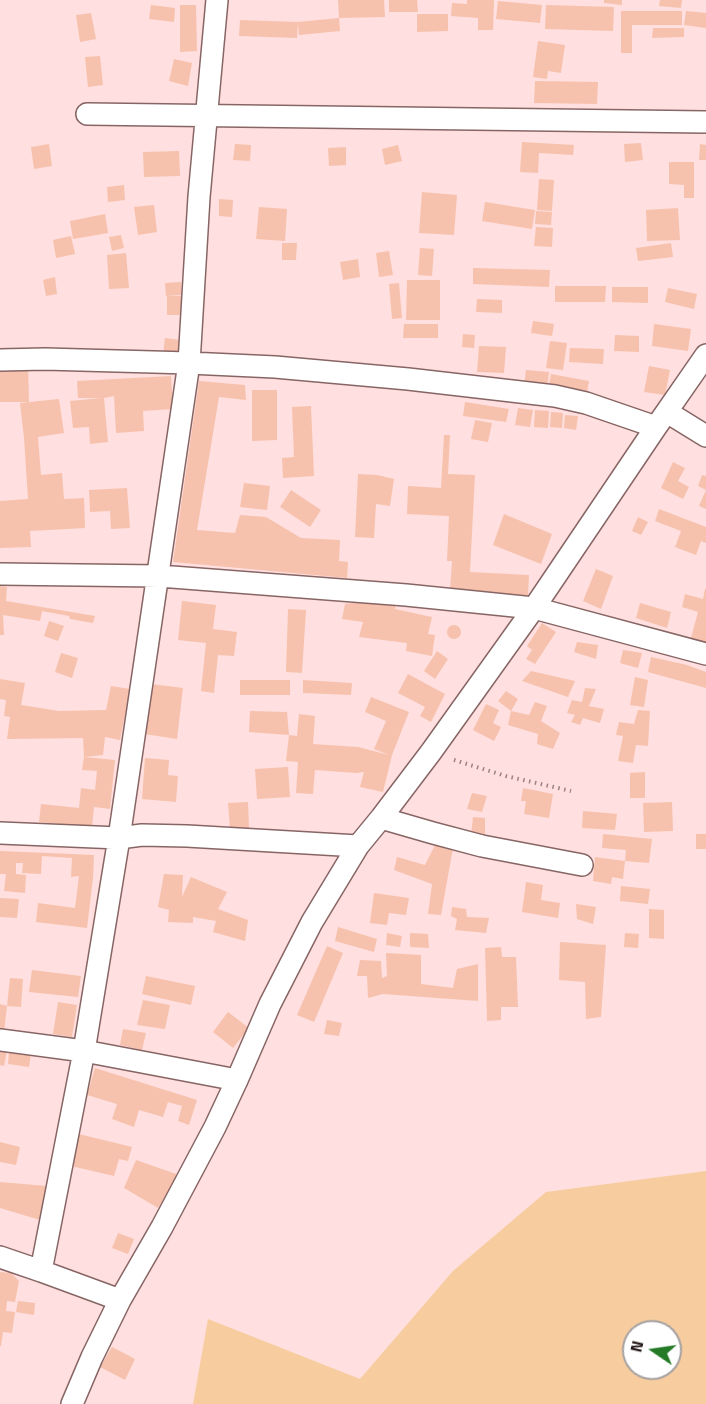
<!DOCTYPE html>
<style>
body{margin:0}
#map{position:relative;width:706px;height:1404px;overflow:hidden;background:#ffdfdf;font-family:"Titillium Web",sans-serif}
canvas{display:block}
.north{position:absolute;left:622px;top:1320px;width:60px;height:60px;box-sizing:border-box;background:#fff;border:2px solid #a6a1a1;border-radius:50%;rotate:283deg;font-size:16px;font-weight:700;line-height:24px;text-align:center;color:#201313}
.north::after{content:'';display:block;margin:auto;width:21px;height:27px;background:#247a27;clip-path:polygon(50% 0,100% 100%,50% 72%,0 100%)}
</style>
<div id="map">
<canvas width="706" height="1404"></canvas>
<div class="north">N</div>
</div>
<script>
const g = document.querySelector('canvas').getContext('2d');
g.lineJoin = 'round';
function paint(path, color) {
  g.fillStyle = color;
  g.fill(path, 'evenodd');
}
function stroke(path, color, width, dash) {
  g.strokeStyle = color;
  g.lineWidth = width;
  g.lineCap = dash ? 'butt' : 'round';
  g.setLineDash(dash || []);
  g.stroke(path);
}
const green = new Path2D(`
 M706,1171V1404H193L208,1319L360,1379L453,1271L546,1192ZM634,1332H670V1368H634Z`);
const building = new Path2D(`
 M338,0H384L385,17L339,18L340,31L299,35L298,23L297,38L239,36L240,20L298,22L339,18Z
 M389,0H417L418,12H389Z
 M467,0H494L493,30H478V18L451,16L452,3L467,4Z
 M604,0H622V5L604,3Z
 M660,0H682L681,8L659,6Z
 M498,1L542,5L540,23L496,19Z
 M151,5L175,8L174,22L149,19Z
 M180,5H196L197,51L180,52Z
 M546,5L614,7L613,31L545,29Z
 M621,11H682V25H632V53H621Z
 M686,11L706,13V28L684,25Z
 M91,13L96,39L80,42L76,15Z
 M417,14H448V31L417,32Z
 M653,28H684V37L652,38Z
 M538,41L565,45L561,73L548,71L547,79L533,77Z
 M100,56L103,85L88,87L85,57Z
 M174,59L192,63L188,86L169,81Z
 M535,81L598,82L597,104L534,103Z
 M522,142L574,145L573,155L539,153L538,173L520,172Z
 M641,143L643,160L625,162L624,144Z
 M49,144L52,166L34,169L31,147Z
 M235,144L251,145L250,161L233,160Z
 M700,144L706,145V160H699Z
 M398,145L402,161L385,165L382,149Z
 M346,147V165L329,166L328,148Z
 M179,151L180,176L144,177L143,152Z
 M669,162H694V198H684V185L669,184Z
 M539,179L554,180L552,211L537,210Z
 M124,185L125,200L108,202L107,187Z
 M422,192L457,195L454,235L419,233Z
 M219,199L233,200L232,217L219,216Z
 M485,202L535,210L532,229L482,221Z
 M154,205L157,232L138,235L134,207Z
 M259,207L287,209L285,241L256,239Z
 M678,208L680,240L647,241L646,210Z
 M536,211L552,212L551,225L535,224Z
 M105,214L108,233L73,239L70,221Z
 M536,227L553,228L552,247L534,246Z
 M121,235L124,248L112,251L109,237Z
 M71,236L75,254L56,258L53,240Z
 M282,243H297L296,260H282Z
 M671,243L673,257L638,261L636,248Z
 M420,248L434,249L432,276L418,275Z
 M389,251L393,275L379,277L376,253Z
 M126,253L129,288L109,289L107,255Z
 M358,259L360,277L343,280L340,262Z
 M473,268L550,270L549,287L473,284Z
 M55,277L57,294L46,296L43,280Z
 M407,280H440V320H406Z
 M181,282L182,295L166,296L165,283Z
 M399,283L402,318L392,319L389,284Z
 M555,286H606L605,302H555Z
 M612,287H648V303L612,302Z
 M668,288L697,294L694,309L665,302Z
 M167,296H182V315H167Z
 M477,299L502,300V313L476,312Z
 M533,321L554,324L552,336L531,333Z
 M404,324H438V338H403Z
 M654,324L691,329L688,351L652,346Z
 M463,334L475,335L474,348L462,347Z
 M615,335L639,336V352L614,351Z
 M165,338L180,340L178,354L163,353Z
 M550,341L567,343L563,370L546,368Z
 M479,346L506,347L504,373L477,372Z
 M570,348L604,349L603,364L569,362Z
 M0,361H28L29,402H0Z
 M649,366L670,370L665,395L644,392Z
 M526,370L549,372L547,389L524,386Z
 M551,374L589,381L586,397L548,389Z
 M171,376L173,409L143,411L144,431L116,433L114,396L104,398L108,442L90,444L89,427L73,428L70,401L101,398H78L77,381Z
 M199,381L245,385L246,400L219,397L197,530L235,533L240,515L266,517L301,538L340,540L339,561L348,562L347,578L173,562Z
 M252,390H277V440L252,441Z
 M59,399L64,433L38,437L41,475L62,473L64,499L84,498L85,528L30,531L31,547L0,548V501L28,499L24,438L20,403Z
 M465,402L509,409L506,422L463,416Z
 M311,406L314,476L283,478L282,458L294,457L292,407Z
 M518,408L533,410L530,427L515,425Z
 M535,410L549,411L548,428L534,427Z
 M551,412L563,413L562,428L550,427Z
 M565,415L578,416L576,430L564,428Z
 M475,420L492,423L488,442L471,439Z
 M444,435H450L448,474L475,475L470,572L529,575L528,596L450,591L452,561H447L449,516L407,514L408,486L441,488Z
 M673,462L685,468L678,481L689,487L683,499L661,488Z
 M358,474L377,475L394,479L390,506L376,504L374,538L355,537Z
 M702,475L706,476V509L699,506L706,490L698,486Z
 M244,483L270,486L267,510L240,507Z
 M127,488L130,528L111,529L110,511L90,512L89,490Z
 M291,490L321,510L310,527L280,507Z
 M659,509L706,527V543L701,541L696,555L675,547L681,531L655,521Z
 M504,514L552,534L541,564L493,545Z
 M638,517L648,522L641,535L632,531Z
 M596,569L613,576L601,609L583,601Z
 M0,586L7,587L6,601L95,616L93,623L70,619L69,616L42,611L40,621L3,615L4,635H0Z
 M705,589H706V643L691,638L698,612L682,607L685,594L703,599Z
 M396,598L395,609L432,617L428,634L435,635L432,656L406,651L407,643L359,637L363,622L342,619L345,604Z
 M182,601L216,605L213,629L237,632L234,656L218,655L214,693L201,691L206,643L178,640Z
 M640,603L671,612L667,628L636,618Z
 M288,609L306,610L302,673L286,672Z
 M49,621L64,626L58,641L44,636Z
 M542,623L556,632L535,664L526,659L532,650L527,646Z
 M447 632a7 7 0 1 1 14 0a7 7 0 1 1-14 0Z
 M577,642L598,645L596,659L574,652Z
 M623,650L642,653L638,668L620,663Z
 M437,651L448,659L435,679L424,671Z
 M61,653L78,658L72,678L55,672Z
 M651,657L687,665L706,672V688L648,672Z
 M531,671L575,681L568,697L522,681Z
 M408,674L445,694L431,722L420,716L425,707L398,693Z
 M635,677L648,680L644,707L630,705Z
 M0,679L25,683L21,705L59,711L106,710L111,686L130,689L120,740L105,737L103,755L84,757L83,738L7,739L10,717L4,716L6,700L0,699Z
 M240,680H290V695H240Z
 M303,680L352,683L351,695L303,693Z
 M151,684L183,688L177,739L144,734Z
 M585,688L596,689L589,706L604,709L600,723L583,718L580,725L571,722L575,715L567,713L572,700L582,702Z
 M506,691L518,699L511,711L529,715L535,702L547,706L541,721L560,733L553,749L537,744L538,734L508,725L511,711L498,701Z
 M371,697L409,712L392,755L383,792L360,787L364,772L356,773L315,770L313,794L296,793L298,762L286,761L289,735L249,732L250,711L287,712L289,735L297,736L299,714L315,716L313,744L358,747L389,755L374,749L386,721L365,712Z
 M486,704L499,710L493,723L501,727L494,741L473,730Z
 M638,710L650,711L648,746L636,745L633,763L618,761L623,736L616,735L619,722L634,724Z
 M84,757L115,760L110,809L94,807L92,827L39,822L41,804L79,808L81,788L95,790L97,771L82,770Z
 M145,758L169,760L168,775L178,776L176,802L142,799Z
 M288,767L290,797L257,799L255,769Z
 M645,772V798H630V773Z
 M523,788L553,794L549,818L524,814L526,801H521Z
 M472,793L487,796L482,812L467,809Z
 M248,802L249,828L230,829L228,803Z
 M672,802L673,831L644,832L643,803Z
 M583,811L617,814L615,830L582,828Z
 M473,817L485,818V836L471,835Z
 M603,834L652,839L649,863L625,861L626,850L602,848Z
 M696,834H706V849H696Z
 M436,843L453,848L441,915L428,914L432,884L394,870L397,857L425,865Z
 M0,851L94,855L93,878L87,928L36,922L38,903L75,908L79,876L71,877L72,858L42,856L41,874L22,873L23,863H16V874L26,875L25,893L4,891L6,874H0Z
 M595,857L625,861L623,879L612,877L611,884L593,881Z
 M164,874L183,875L182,897L191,877L227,892L218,909L248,920L245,941L213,932L216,921L193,917V923L168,922L169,910L158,907Z
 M526,882L543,885L541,900L560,903L558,918L522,912Z
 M621,886L650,889L648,904L620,901Z
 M374,893L409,898L406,915L389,913L387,925L370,923Z
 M0,898L19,899L17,918L0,917Z
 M576,904L596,907L593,924L577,919Z
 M452,907L466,909L467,917L489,918L486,933L455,930L457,919L451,916Z
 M649,909L664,910V939L649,938Z
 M338,927L377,939L374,952L335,941Z
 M387,933L402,936L400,947L386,945Z
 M410,933L428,934L429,948L410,947Z
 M625,933L639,934L638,948L624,947Z
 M560,942L606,945L601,1017L586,1019L585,982L559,980Z
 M327,946L343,953L314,1022L297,1015Z
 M501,947L502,957H516L518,1007H501V1020L487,1021L485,948Z
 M386,953L421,955V984L453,988L457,969L478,964V1001L383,994L368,998L367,976H357L360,960L381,961L382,978L387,976Z
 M32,970L81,976L78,997L29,992Z
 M146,976L195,986L191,1005L142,994Z
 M10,978L23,979L21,1007L7,1006Z
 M143,1000L170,1005L165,1029L137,1025Z
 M58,1002L77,1005L72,1037L53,1034Z
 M0,1004L7,1006L4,1032H0Z
 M228,1012L249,1028L233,1048L213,1032Z
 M327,1020L342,1023L339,1036L324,1034Z
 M123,1029L146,1033L142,1050L120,1045Z
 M0,1050L7,1051L4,1066L0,1065Z
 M9,1051L31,1053L29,1067L8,1064Z
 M95,1068L197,1100L189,1125L178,1121L182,1106L168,1102L163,1117L139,1110L134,1127L112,1119L117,1104L87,1095Z
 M79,1134L132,1147L128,1161L119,1159L114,1176L71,1166Z
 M0,1142L20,1147L16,1165L0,1162Z
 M136,1160L179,1175L158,1208L124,1188Z
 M0,1182L47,1186L40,1220L0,1208Z
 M118,1233L134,1239L128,1254L112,1248Z
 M0,1272L11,1273L19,1281L15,1302L7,1301L6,1311L15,1312L12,1333L3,1332L1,1346H0Z
 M18,1301L35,1303L34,1315L16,1312Z
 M112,1347L135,1359L125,1380L100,1367Z`);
const path = new Path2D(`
 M454,760L506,776L571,791`);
const street = new Path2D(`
 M87,114L706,122
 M0,360L45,359L189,363L275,367L408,379L555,396L586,403L656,427
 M667,412L706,436
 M0,574L159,576L406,595L534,608L706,654
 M381,818L433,833L482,846L582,865
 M0,833L119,838L142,835L187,836L358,846
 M0,1040L84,1051L237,1080
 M0,1257L41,1271L84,1051L119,838L189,363L199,197L217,0
 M41,1271L120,1300
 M72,1404L92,1357L120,1300L162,1227L215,1127L237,1080L270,1004L312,922L358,846L381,818L431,752L534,608L656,427L706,355`);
paint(green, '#f7cc9e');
paint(building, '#f7c2ad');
stroke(street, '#876565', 24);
stroke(path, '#9b8383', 4, [1.5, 4.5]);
stroke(street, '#fff', 21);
</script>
